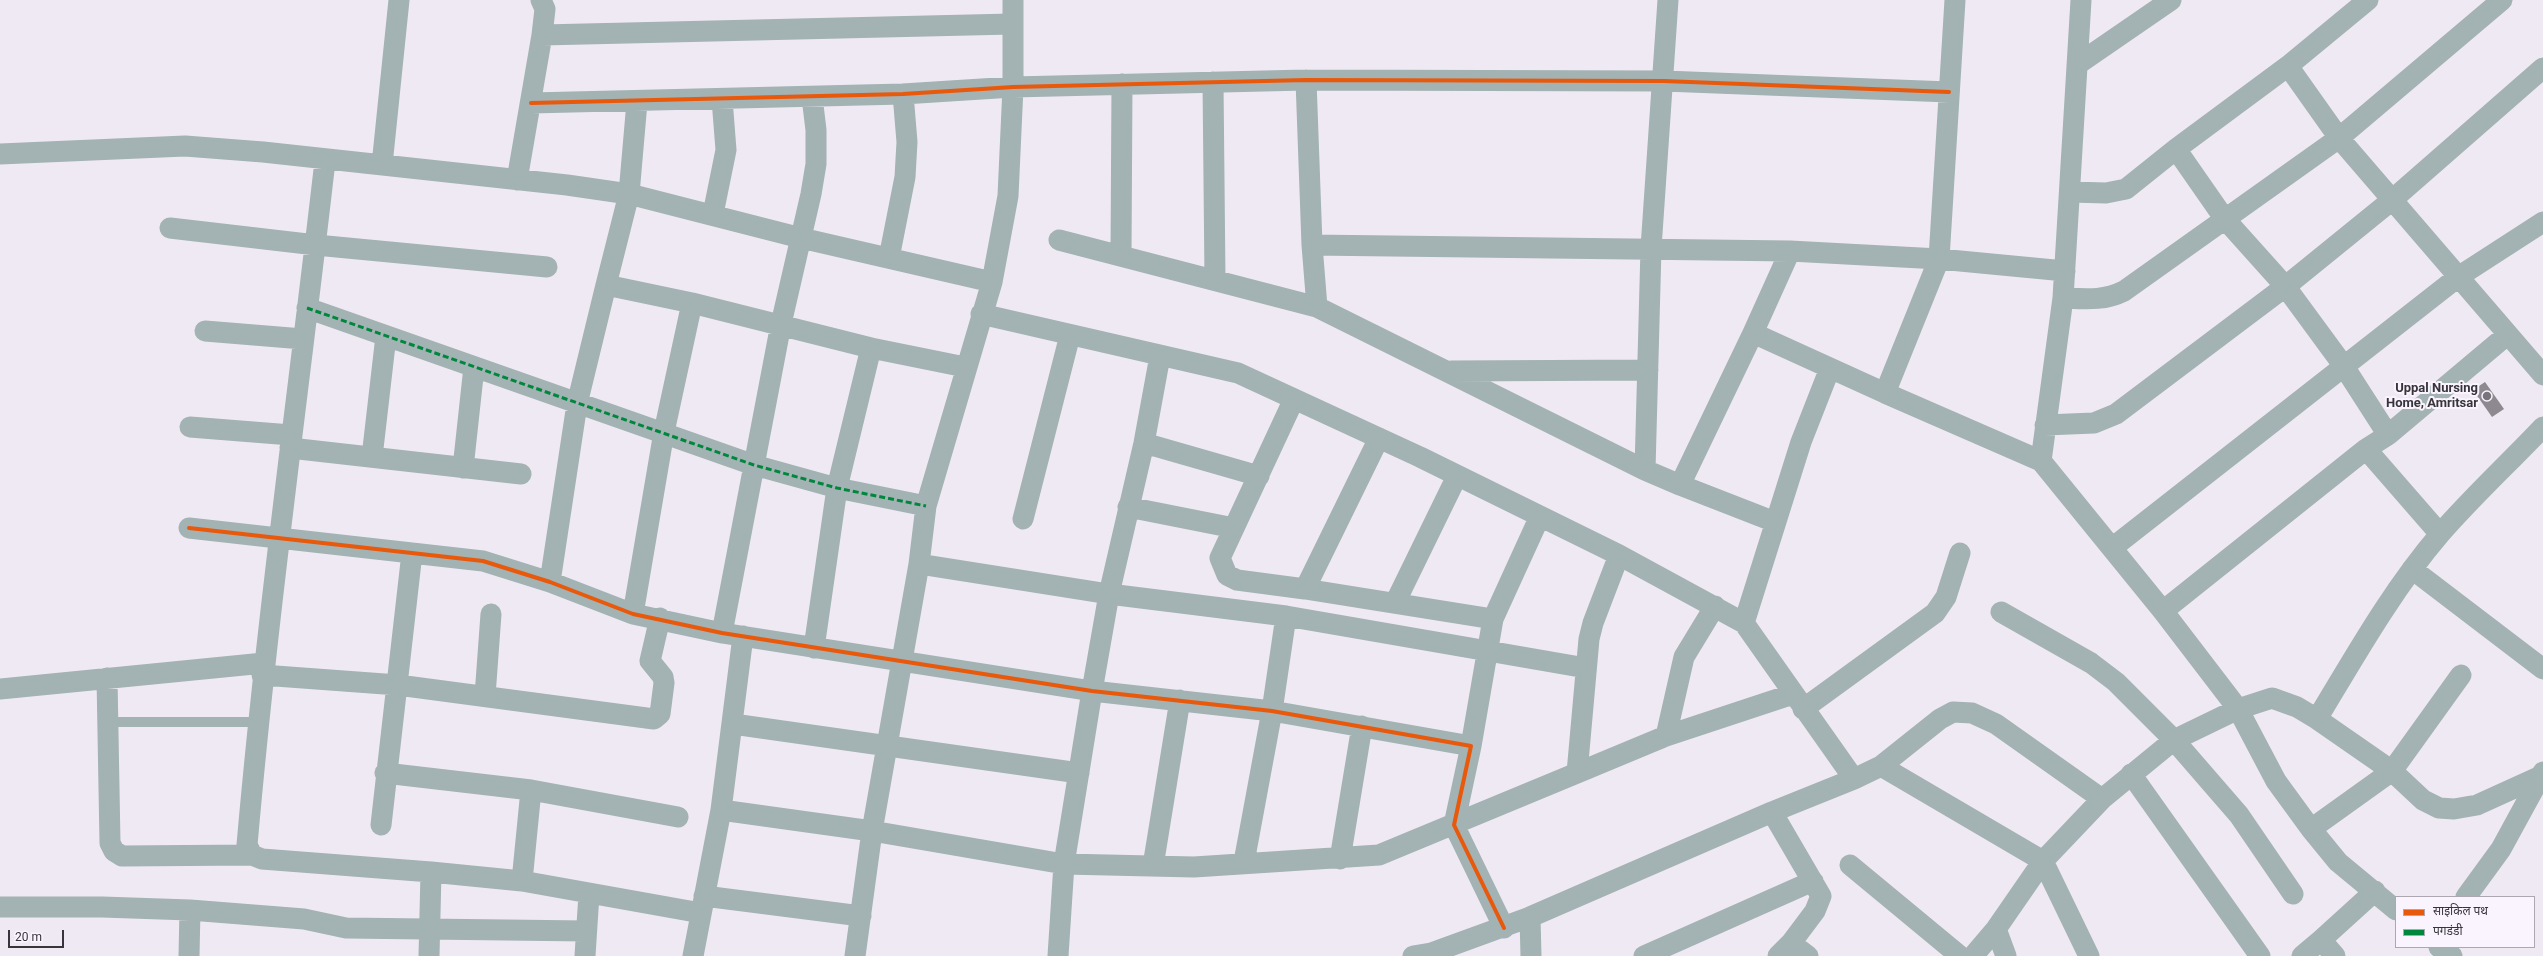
<!DOCTYPE html>
<meta charset="utf-8">
<style>
body{margin:0}
#map{position:relative;width:2543px;height:956px;overflow:hidden;background:#efe9f4;font-family:Roboto,"Noto Sans Devanagari",sans-serif}
canvas{display:block}
.legend{position:absolute;left:2395px;top:896px;width:140px;height:52px;box-sizing:border-box;background:#f9f4fd;border:1px solid #aca7b0;margin:0;padding:5px 7px;list-style:none;font-size:12px;color:#38343c}
.legend li{display:flex;align-items:center;gap:8px;height:20px}
.legend b{width:20px;border:1px solid #aca7b0}
.scale{position:absolute;left:8px;top:930px;width:56px;height:18px;box-sizing:border-box;border:2px solid #38343c;border-top:0;padding-left:5px;font-size:12px;line-height:14px;white-space:nowrap;color:#38343c;-webkit-text-stroke:3px #f9f4fd;paint-order:stroke}
</style>
<div id="map">
<canvas width="2543" height="956"></canvas>
<ul class="legend">
<li><b style="height:5px;background:#e8590c"></b>साइकिल पथ</li>
<li><b style="height:5px;background:#00873e"></b>पगडंडी</li>
</ul>
<div class="scale">20 m</div>
</div>
<script>
const g = document.querySelector('canvas').getContext('2d');
g.lineJoin = 'round';
function paint(path, color) {
  g.fillStyle = color;
  g.fill(path, 'evenodd');
}
function stroke(path, color, width, dash) {
  g.strokeStyle = color;
  g.lineWidth = width;
  g.lineCap = dash ? 'butt' : 'round';
  g.setLineDash(dash || []);
  g.stroke(path);
}
function drawText(font, color, halo, rows, align = 'center') {
  g.font = font + ' Roboto,sans-serif';
  g.lineWidth = 4;
  g.setLineDash([]);
  g.textBaseline = 'middle';
  g.strokeStyle = halo;
  g.fillStyle = color;
  for (const [text, x, y, turn = 0] of rows) {
    g.save();
    g.translate(x, y);
    g.rotate((+turn || 0) * Math.PI / 180);
    g.textAlign = isNaN(turn) ? turn : align;
    if (halo) g.strokeText(text, 0, 0);
    g.fillText(text, 0, 0);
    g.restore();
  }
}
const building = new Path2D(`
 M2485,382L2504,409L2492,417L2473,390Z`);
const lane = new Path2D(`
 M108,722H258`);
const street = new Path2D(`
 M1955,0L1939,259L1885,393L2041,461
 M2081,0L2063,298L2041,461L2163,611L2238,709L2276,781L2311,829L2338,862L2396,910
 M542,35L1012,24
 M2078,64L2171,0
 M2288,66L2368,0
 M1306,80L1312,245
 M1213,82L1215,280
 M637,102L629,194L606,285L692,303L871,348
 M531,103L903,94L1013,87L1306,80L1664,81L1949,92
 M0,154L185,146L263,152L567,185L629,194L801,238L992,282
 M325,161C299,389 267,616 247,845L252,855L262,859L431,872L429,956
 M382,165L399,0
 M517,180L542,35L545,9L541,0
 M2071,192L2106,193L2126,189L2176,149L2288,66L2339,138L2543,375
 M713,214L726,150L722,99
 M170,228L316,245L547,267
 M1059,240L1317,307L1645,470L1651,248L1668,0
 M1790,251L1753,333L1885,393
 M1121,256L1122,84
 M889,258L905,177L907,142L903,94
 M2063,298C2086,299 2104,301 2124,291L2339,138L2502,0
 M1317,307L1312,245L1790,251L1939,259L2065,271
 M307,308L754,465L837,488L926,506
 M981,314L1238,373L1420,457L1619,555L1744,623L1854,779
 M205,331L303,339
 M1451,371L1648,370
 M1294,399L1220,558L1227,575L1237,580L1305,589L1379,438
 M2045,425L2094,423L2116,414L2286,286L2392,200L2543,68
 M190,427L291,435
 M2388,435L2507,335
 M1144,443L1259,476
 M290,448L521,474
 M2366,449L2440,534
 M372,457L386,336
 M463,468L474,367
 M1645,470L1680,485L1753,333
 M1680,485L1775,522
 M1128,507L1234,528
 M1023,519L1070,335
 M189,528L483,561L550,582L633,614L722,633L1092,691L1272,711L1471,746L1454,825L1504,928
 M2112,548L2458,277L2543,222
 M919,564L1109,594L1286,616L1586,668
 M2412,569L2543,669
 M550,582L577,404L606,285
 M1305,589L1493,619
 M1395,603L1457,476
 M2163,611L2366,449L2388,435L2343,365L2285,286L2224,218L2176,149
 M2001,612L2091,663L2116,682L2174,740L2239,815L2293,894
 M633,614L664,432L692,303
 M1744,623L1801,442L1830,368
 M722,633L781,324L811,194L816,164V130L812,97
 M814,648L837,488L871,348L965,367
 M262,675L398,685L654,719L660,714L664,683L663,677L650,661L660,618
 M107,678L110,843L114,851L122,856L252,855
 M0,689L264,663
 M485,696L491,614
 M1803,709L1935,613L1946,597L1960,553
 M2317,719C2355,656 2392,590 2440,534C2472,497 2509,463 2543,427
 M733,724L1079,773
 M1666,736L1684,657L1715,606
 M1471,746L1493,619L1540,516
 M1881,766L2043,861L2089,956
 M385,773L531,790L678,817
 M1577,773L1666,736L1793,694
 M2131,774L2260,956
 M721,810L872,831L1064,864L1194,867L1379,855L1577,773L1589,639L1593,623L1619,555
 M1772,812L1821,896L1815,911L1791,943L1808,956
 M381,825L412,553
 M2311,829L2392,771L2461,675
 M1340,859L1362,726
 M1244,862L1272,711L1286,616
 M1850,865L1960,956
 M1153,866L1180,700
 M431,872L522,881L701,913
 M522,881L531,790
 M704,896L861,916
 M2466,897L2501,849L2543,772
 M0,907H102L190,910L189,956
 M190,910L304,919L346,928L586,931
 M1530,917L1531,956
 M1996,929L2006,956
 M2439,947L2452,956
 M585,956L589,894
 M693,956L721,810L743,636
 M855,956L872,831L919,564L926,506L992,282L1008,196L1013,87V0
 M1058,956L1064,864L1092,691L1109,594L1144,443L1160,356
 M1413,956L1431,953L1530,917L1772,812L1854,779L1881,766L1940,719L1953,712L1972,713L1996,724L2102,799L2174,740L2238,709L2272,698L2297,707L2317,719L2392,771L2423,800L2439,808L2454,809L2477,805L2543,775
 M1644,956L1813,881
 M1778,956L1791,943
 M1973,956L1996,929L2043,861L2102,799
 M2302,956L2321,940
 M2335,956L2321,940L2375,891`);
const quiet = new Path2D(`
 M307,308L754,465L837,488L926,506`);
const cycleway = new Path2D(`
 M531,103L903,94L1013,87L1306,80L1664,81L1949,92
 M189,528L483,561L550,582L633,614L722,633L1092,691L1272,711L1471,746L1454,825L1504,928`);
const markers = [
 [2487,396,5,"#78737c"]
];
const poiNames = [
 ["Uppal Nursing",2478,389],
 ["Home, Amritsar",2478,404]
];
paint(building, '#8e8990');
stroke(lane, '#a3b2b3', 10);
stroke(street, '#a3b2b3', 21);
stroke(quiet, '#00873e', 3, [6, 3]);
stroke(cycleway, '#e8590c', 4);
for (const [x, y, r, color] of markers) {
  const dot = new Path2D();
  dot.arc(x, y, r, 0, 2 * Math.PI);
  g.fillStyle = color;
  g.fill(dot);
  stroke(dot, '#f9f4fd', 1.5);
}
drawText('bold 13px', '#38343c', '#f9f4fd', poiNames, 'right');
</script>
